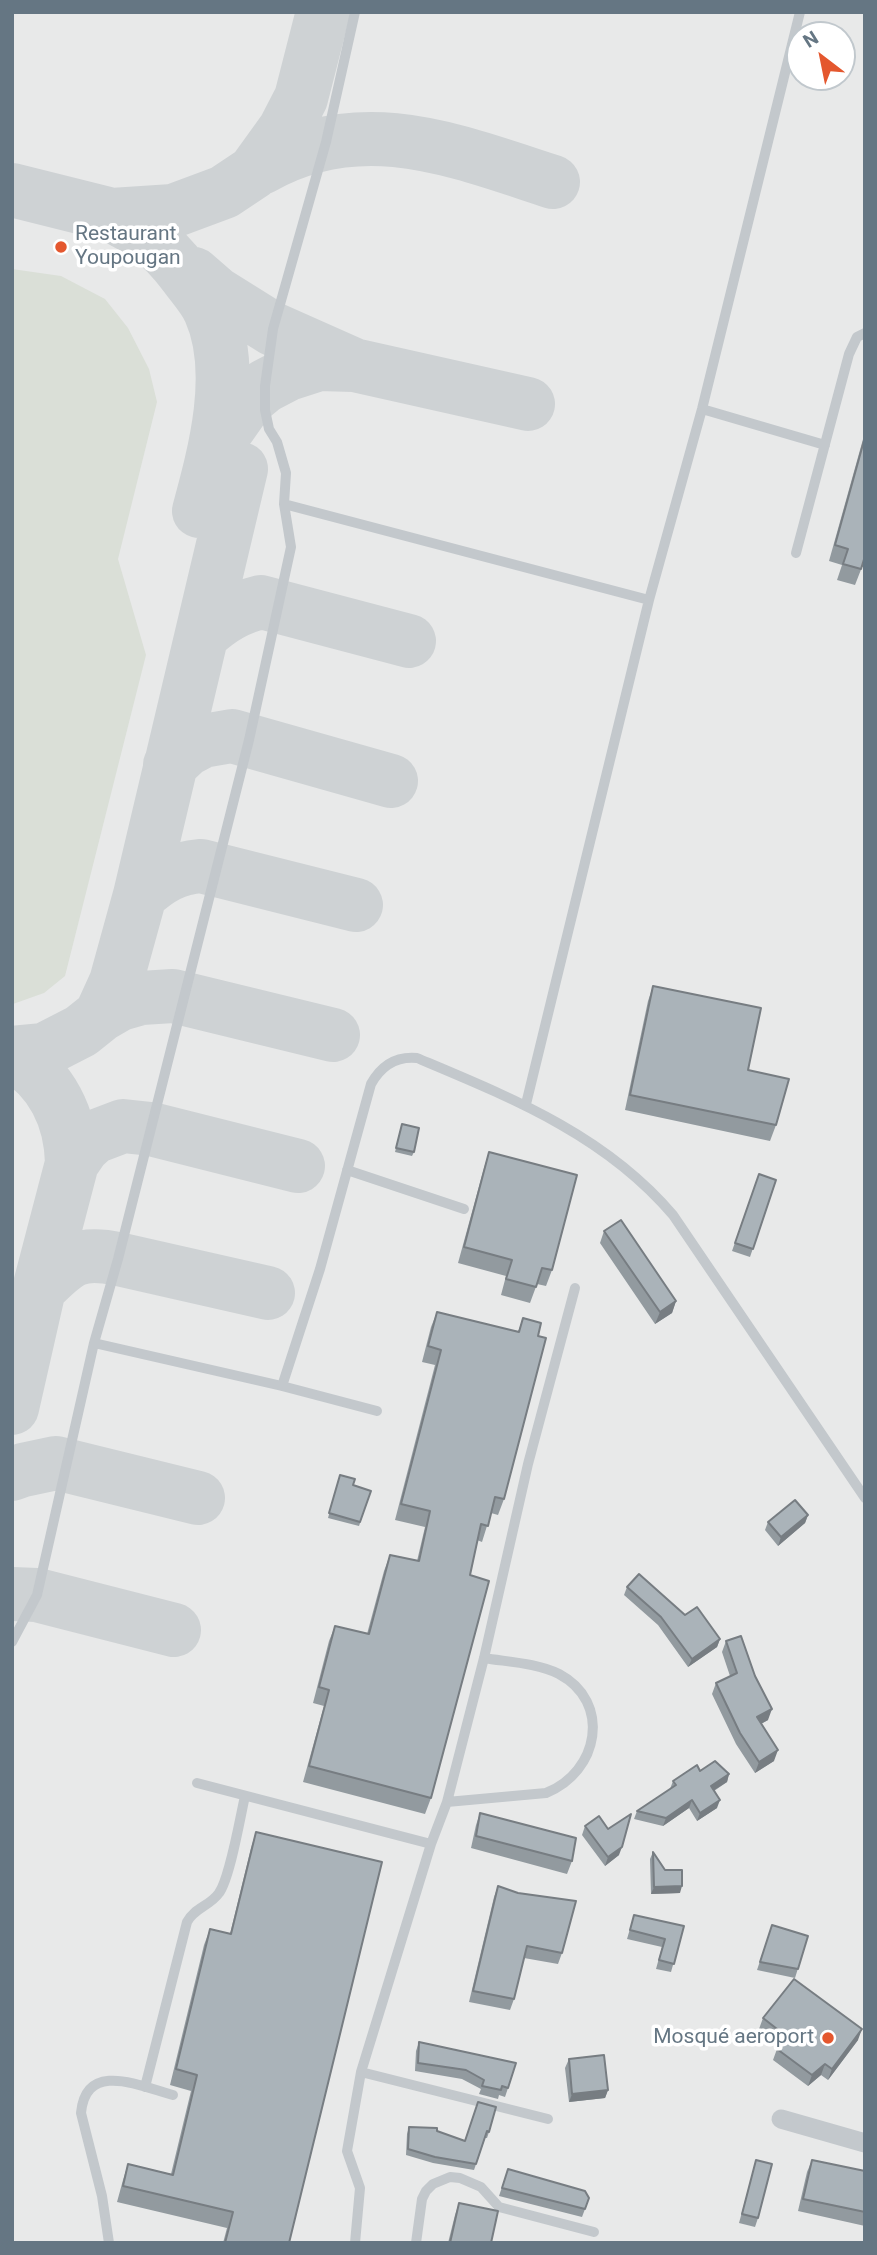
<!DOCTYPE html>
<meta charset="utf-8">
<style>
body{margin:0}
#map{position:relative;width:877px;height:2255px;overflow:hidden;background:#fafaf8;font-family:Roboto,sans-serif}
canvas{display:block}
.frame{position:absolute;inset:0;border:14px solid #657683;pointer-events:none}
.north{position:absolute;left:786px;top:21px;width:70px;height:70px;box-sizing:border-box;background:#fff;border:2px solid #c1c8cd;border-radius:50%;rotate:328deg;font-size:19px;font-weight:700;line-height:28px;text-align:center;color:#657683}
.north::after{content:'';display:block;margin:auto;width:24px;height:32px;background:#e4572e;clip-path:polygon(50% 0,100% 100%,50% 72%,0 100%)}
</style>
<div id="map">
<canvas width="877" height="2255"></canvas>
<div class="frame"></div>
<div class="north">N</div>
</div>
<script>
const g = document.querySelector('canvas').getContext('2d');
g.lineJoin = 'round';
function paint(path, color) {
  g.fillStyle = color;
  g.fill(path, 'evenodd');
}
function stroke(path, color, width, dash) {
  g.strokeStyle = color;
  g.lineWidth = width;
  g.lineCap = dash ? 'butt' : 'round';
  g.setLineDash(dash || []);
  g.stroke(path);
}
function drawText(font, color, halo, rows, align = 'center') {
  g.font = font + ' Roboto,sans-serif';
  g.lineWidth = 7;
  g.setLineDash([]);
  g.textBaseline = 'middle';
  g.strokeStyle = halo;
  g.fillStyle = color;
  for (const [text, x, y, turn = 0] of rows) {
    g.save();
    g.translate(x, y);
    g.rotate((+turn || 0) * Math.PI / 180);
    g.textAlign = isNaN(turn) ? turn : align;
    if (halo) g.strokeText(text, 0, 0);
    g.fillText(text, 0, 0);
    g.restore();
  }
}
const built = new Path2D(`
 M12,12H865V2243H12ZM800,35H842V77H800Z`);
const green = new Path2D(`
 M12,269L61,276L105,299L128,328L149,369L157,402L118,559L146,655L65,976L44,993L13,1004Z`);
const taxiway = new Path2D(`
 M261,168C361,111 454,150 553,182
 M12,190L112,215L173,211L224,192L254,172L285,129L301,98L323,12
 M112,215C123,222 135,227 145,234C161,246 174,260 186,276C194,287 205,299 210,311C237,371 215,452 199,511
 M194,274L217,294L273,329L354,365L528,404
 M222,437L248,400L265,386L288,374L319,364L354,365
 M203,634C221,618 237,608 261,602L409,641
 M170,765L186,750L203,741L232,736L391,781
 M140,895C159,878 175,868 201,866L356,905
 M101,1015L120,1004L141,998L173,996L333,1035
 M12,1053L44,1050L81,1031L101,1015L116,982L140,895L241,469
 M12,1055C52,1078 71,1118 72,1163L39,1289L12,1408
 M72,1163L83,1147L94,1137L123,1126L151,1129L298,1166
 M39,1289C67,1261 77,1250 118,1259L268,1293
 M12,1474L23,1470L56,1463L198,1498
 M12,1594L37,1595L174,1630`);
const lane = new Path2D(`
 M702,409L825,445
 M284,504L649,600
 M796,553L849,354L857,337L865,333
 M526,1104L649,600L702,409L800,12
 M347,1170L464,1209
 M94,1343L282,1386L377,1411
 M282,1386L320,1269L371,1084C381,1066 396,1056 417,1058C512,1098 605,1135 673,1215L865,1498
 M12,1642L37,1595L94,1343L118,1259L249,740L291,547L284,504L286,473L277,442L269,429L265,410V386L273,329L326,142L355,12
 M197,1783L431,1844
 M447,1802L546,1793C599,1772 612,1702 559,1674C537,1663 508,1662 484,1658
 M361,2072L548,2119
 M145,2087L187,1922C194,1908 210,1906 219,1893C230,1878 240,1818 245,1796
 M109,2243L102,2196L81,2113C86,2060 140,2086 173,2095
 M355,2243L360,2188L347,2151L361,2072L431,1844L447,1802L484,1658L528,1464L575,1288
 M416,2243L422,2199L426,2191L433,2184L450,2177L460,2178L481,2187L499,2207L594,2232`);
const street = new Path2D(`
 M781,2119L865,2143`);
const wall = new Path2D(`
 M865,432V567H862L855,585L837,580L842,565L829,561Z
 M653,986L748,1070L776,1125L770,1141L625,1110L648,1001Z
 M402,1124L414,1152L412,1156L395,1152Z
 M489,1152L552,1270L546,1286L537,1284L530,1303L501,1295L506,1276L458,1263L484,1168Z
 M759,1174L776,1180L750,1257L732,1251Z
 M604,1231L676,1301L672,1313L655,1324L600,1243Z
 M437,1312L518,1332L523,1318L538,1336L504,1499L498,1515L491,1513L482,1542L477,1540L470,1575L431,1798L425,1814L303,1782L324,1706L313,1703L329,1641L335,1626L367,1634L384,1571L390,1555L417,1561L425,1527L395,1520L435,1365L422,1362L431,1327Z
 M340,1475L353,1485L371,1491L359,1526L328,1518Z
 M808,1515L805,1523L778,1546L765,1530L768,1522Z
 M627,1587L685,1615L720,1639L717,1647L688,1667L658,1625L624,1595Z
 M726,1641L768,1720L761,1724L774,1761L755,1773L736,1744L712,1694L716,1683L730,1676L722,1652Z
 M700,1771L729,1774L727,1782L714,1791L717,1808L697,1821L689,1808L663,1826L634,1819L637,1811L670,1789L673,1781Z
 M480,1813L572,1861L567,1874L471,1848L476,1825Z
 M585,1826L619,1855L605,1866L582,1835Z
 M256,1832L289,2243H223L227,2228L117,2202L123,2180L128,2164L171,2174L191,2091L170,2085L204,1945L210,1929L230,1934L251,1848Z
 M653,1852L680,1893L651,1894L650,1859Z
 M498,1886L562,1953L558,1964L524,1958L514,1999L510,2010L469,2002L494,1897Z
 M634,1915L684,1926L671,1972L656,1969L662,1947L627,1939Z
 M772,1925L808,1936L795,1978L757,1970Z
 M763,2018L858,2040L828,2080L821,2075L808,2086L773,2060L777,2049L780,2045L759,2029Z
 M419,2042L508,2088L505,2097L499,2095L498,2099L479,2094L481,2089L462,2079L415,2071L416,2051Z
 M569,2059L608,2090L605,2098L569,2102L565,2068Z
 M478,2102L489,2132L487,2138H485L474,2170L433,2163L406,2155L407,2134L409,2127L437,2131L465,2141Z
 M756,2160L758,2218L755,2227L739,2223Z
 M812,2160L865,2171V2226L798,2211L807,2172Z
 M508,2169L585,2209L582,2217L499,2196Z
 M459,2203L491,2243H448L455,2215Z`);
const shadedWall = new Path2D(`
 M676,1301L672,1313L655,1324L660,1312Z
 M808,1515L805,1523L778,1546L781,1537Z
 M720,1639L717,1647L688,1667L692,1659Z
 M772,1709L768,1720L753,1728L757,1717Z
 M778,1750L774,1761L755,1773L759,1762Z
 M729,1774L727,1782L708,1794L711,1786Z
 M692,1800L689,1808L663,1826L666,1818Z
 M720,1800L717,1808L697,1821L700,1813Z
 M622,1847L619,1855L605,1866L608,1857Z
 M682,1886L680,1893L651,1894L654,1887Z
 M862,2029L858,2040L828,2080L832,2069Z
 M825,2064L821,2075L808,2086L812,2075Z
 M608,2090L605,2098L569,2102L572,2094Z`);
const building = new Path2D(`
 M865,437V556L861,569L843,564L848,549L835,545Z
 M653,986L761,1008L748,1070L789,1079L776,1125L630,1095Z
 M402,1124L419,1128L414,1152L396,1148Z
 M489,1152L577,1175L552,1270L542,1268L536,1287L506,1279L512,1260L464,1247Z
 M759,1174L776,1180L753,1249L735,1243Z
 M621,1220L676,1301L660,1312L604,1231Z
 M437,1312L519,1332L523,1318L541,1323L538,1336L546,1338L504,1499L495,1497L488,1526L481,1524L470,1575L489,1581L431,1798L309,1766L329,1690L319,1687L335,1626L369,1634L390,1555L419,1561L430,1511L401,1504L441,1350L428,1346Z
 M340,1475L355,1479L353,1485L371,1491L360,1522L329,1513Z
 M795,1500L808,1515L781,1537L768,1522Z
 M639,1574L685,1615L697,1607L720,1639L692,1659L661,1617L627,1587Z
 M741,1636L755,1676L772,1709L757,1717L778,1750L759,1762L740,1733L716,1683L737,1673L726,1641Z
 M715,1761L729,1774L711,1786L720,1800L700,1813L692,1800L666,1818L637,1811L676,1785L673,1781L697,1765L700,1771Z
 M480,1813L576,1838L572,1861L476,1836Z
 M631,1814L622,1847L608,1857L585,1826L599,1816L608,1829Z
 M256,1832L382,1862L289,2243H225L233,2212L123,2186L128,2164L173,2175L197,2075L176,2069L210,1929L231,1934Z
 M653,1852L665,1870H682V1886L654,1887Z
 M498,1886L518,1893L576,1901L562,1953L527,1946L514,1999L473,1991Z
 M634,1915L684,1926L674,1964L659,1960L665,1939L630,1930Z
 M772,1925L808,1936L798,1969L760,1962Z
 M794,1979L862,2029L832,2069L825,2064L812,2075L777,2049L786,2036L763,2018Z
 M419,2042L516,2063L508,2088L502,2086L501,2090L482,2086L484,2080L466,2070L418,2063Z
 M604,2055L608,2090L572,2094L569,2059Z
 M478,2102L496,2107L489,2132L487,2131L476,2164L435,2157L408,2149L409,2127L437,2128V2131L465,2141Z
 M756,2160L772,2164L758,2218L742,2214Z
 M812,2160L865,2171V2212L803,2199Z
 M508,2169L585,2191L589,2198L585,2209L502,2188Z
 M459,2203L498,2211L491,2243H450Z`);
const markers = [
 [61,247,7,"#e4572e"],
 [828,2038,7,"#e4572e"]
];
const poiNames = [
 ["Restaurant",75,235],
 ["Youpougan",75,259],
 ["Mosqué aeroport",814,2038,"right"]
];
paint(built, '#e8e9e9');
paint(green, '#dadfd7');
stroke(taxiway, '#ced2d4', 54);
stroke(lane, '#c3c8cc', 10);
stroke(street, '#c3c8cc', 19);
paint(wall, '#929a9f');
paint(shadedWall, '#777d82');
paint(building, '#aab3b9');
stroke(building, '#777d82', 2);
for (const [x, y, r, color] of markers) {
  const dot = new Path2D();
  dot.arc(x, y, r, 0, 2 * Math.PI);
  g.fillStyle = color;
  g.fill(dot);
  stroke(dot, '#fff', 2.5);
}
drawText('21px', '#657683', '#fff', poiNames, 'left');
</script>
